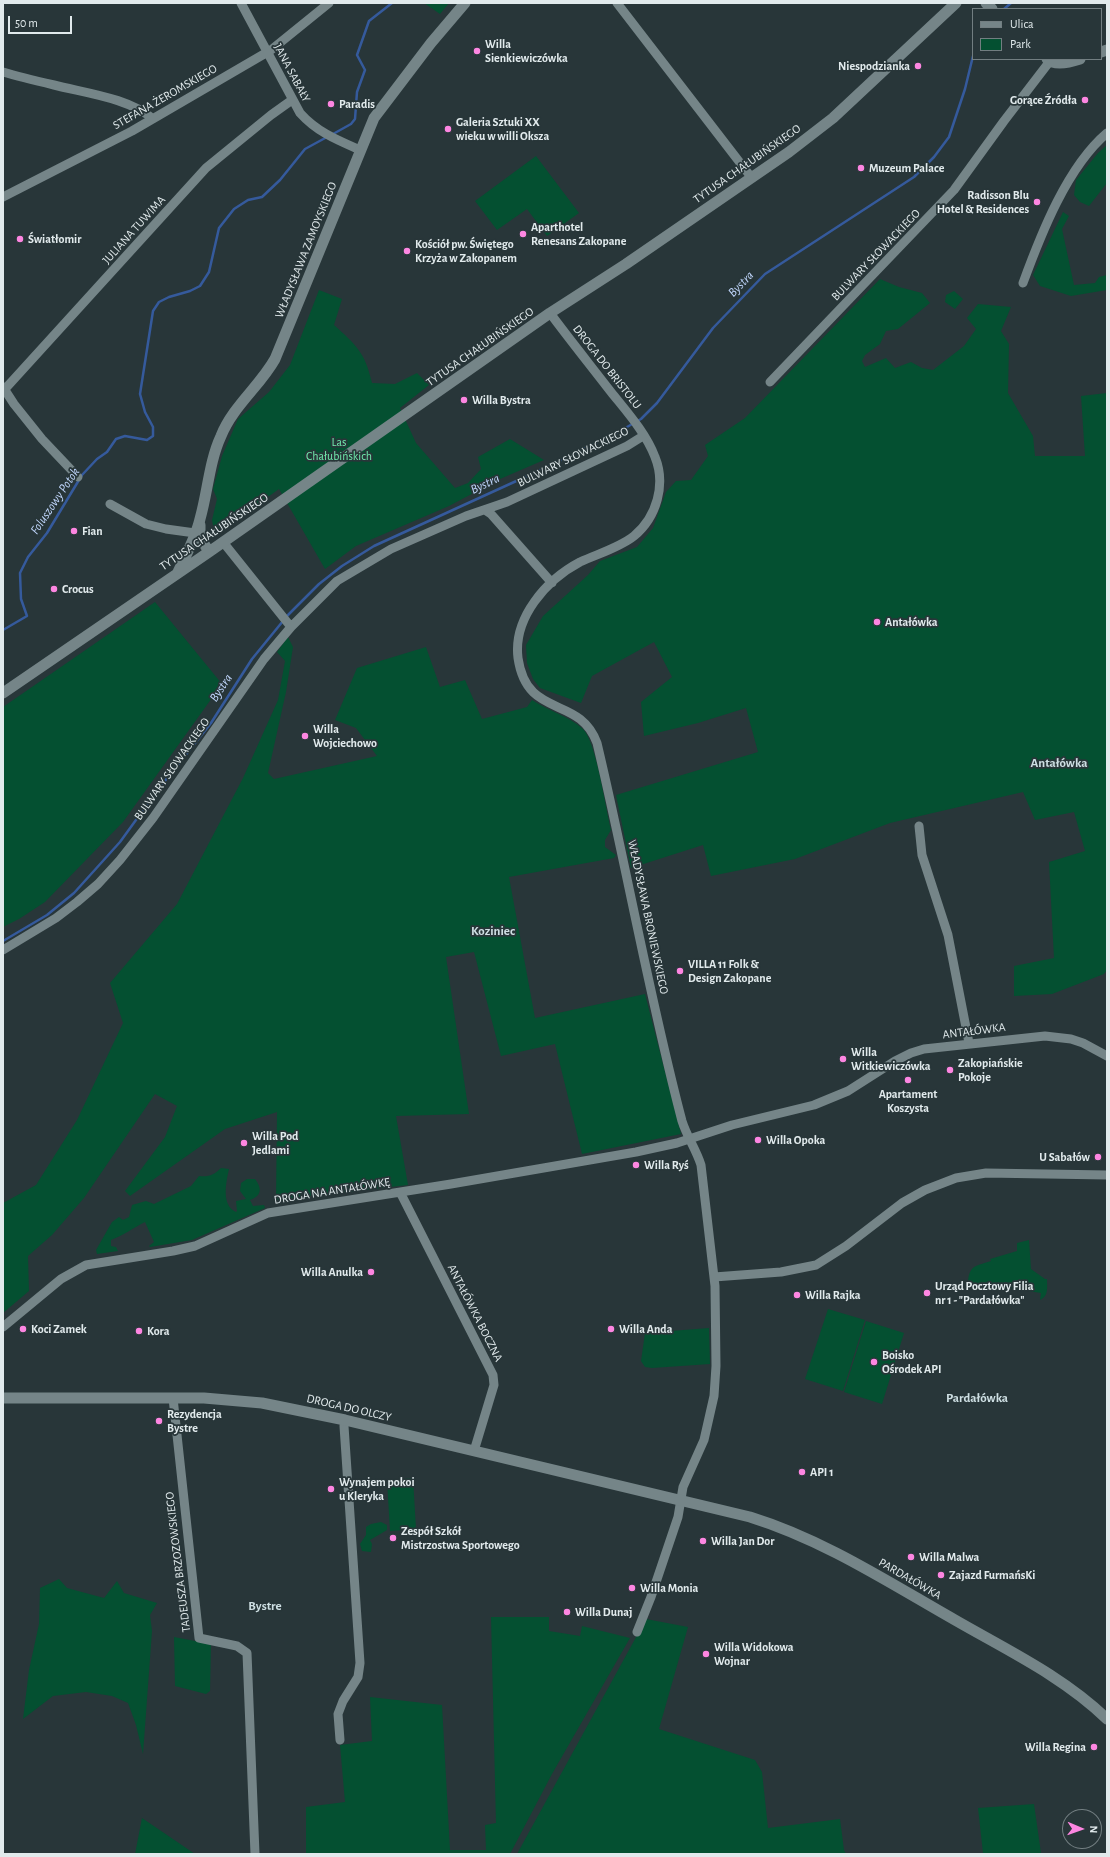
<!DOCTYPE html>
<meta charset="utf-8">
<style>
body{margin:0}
#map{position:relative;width:1110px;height:1857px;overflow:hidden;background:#283639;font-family:"Alegreya Sans",sans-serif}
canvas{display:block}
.frame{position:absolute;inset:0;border:4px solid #e1eaec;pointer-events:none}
.legend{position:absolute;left:972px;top:8px;width:130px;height:52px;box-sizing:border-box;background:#283639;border:1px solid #727e81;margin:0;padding:5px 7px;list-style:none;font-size:12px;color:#e1eaec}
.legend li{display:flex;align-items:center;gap:8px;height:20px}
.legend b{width:20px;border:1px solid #727e81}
.north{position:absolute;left:1062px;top:1809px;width:40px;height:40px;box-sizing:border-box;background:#283639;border:1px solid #727e81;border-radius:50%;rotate:92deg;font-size:11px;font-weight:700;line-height:16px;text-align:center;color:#e1eaec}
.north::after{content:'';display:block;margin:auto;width:14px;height:18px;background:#fd86e1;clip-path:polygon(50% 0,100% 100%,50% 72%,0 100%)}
.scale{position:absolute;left:8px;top:16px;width:64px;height:18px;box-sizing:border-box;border:2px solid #e1eaec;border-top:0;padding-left:5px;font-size:12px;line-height:14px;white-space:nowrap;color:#e1eaec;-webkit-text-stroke:3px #283639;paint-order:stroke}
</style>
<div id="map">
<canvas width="1110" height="1857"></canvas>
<div class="frame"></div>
<ul class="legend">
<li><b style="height:5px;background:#758588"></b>Ulica</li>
<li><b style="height:11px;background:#045031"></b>Park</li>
</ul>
<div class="north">N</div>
<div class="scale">50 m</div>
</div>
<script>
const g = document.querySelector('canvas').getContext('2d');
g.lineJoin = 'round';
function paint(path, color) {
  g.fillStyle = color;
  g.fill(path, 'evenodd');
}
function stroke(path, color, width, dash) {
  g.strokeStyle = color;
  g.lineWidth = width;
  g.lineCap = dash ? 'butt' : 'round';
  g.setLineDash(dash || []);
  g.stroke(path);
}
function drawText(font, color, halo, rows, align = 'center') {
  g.font = font + ' "Alegreya Sans",sans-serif';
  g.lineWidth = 3.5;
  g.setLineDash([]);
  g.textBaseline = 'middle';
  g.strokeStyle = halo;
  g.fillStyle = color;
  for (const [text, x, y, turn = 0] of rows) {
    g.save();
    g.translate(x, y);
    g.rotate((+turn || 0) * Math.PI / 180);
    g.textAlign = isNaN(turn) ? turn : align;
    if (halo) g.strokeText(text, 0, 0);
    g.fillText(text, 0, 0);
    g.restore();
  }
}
const green = new Path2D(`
 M424,3H449L440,14Z
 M1107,145V183L1089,206L1080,202L1074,195L1076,180L1098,153Z
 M536,156L579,213L547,236L527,209L497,230L475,201Z
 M1063,212L1069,216L1062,229L1074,285L1095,283L1099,277L1107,275V290L1071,296L1040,286L1033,275Z
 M880,279L899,287L922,293L930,303L898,329L886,331L880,344L865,355L862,361L865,367L886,358L895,368L911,362L922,368L933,370L964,346L976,329L967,318L978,304L1011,307L1001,331L1009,344L1008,393L1033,436L1035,456H1085L1081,396L1107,393V970L1104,974L1052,994L1014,996V966L1054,958L1049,862L1085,851L1074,812L1035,820L1023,792L890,823L795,859L711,876L703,845L631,868L616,795L758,752L746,708L698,723L644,736L641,702L672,677L654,642L592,676L581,703L540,688L533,679L527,663L526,645L543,616L588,575L600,561L637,547L653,528L666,492L676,481L691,480L708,456L705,445L745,418Z
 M319,290L342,299L334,325C356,345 365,352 372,383L395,384L417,373L429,385L400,408L416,443L455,488L468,483L481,469L478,457L510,439L544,460L500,479L449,506L356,546L325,569L279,489L223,529L214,530L212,520L217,499L213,489L222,456L238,419L269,392L290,365Z
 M954,291L963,299L955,309L945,302L946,295Z
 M155,602L222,684L123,822L45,902L19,919L3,927V707Z
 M288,637L293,647L286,692L268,773L274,779L377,756L356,728L335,720L357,668L426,647L440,687L465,680L482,719L527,707L532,700C548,711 569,716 583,729C596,741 606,810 611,830L605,840V847L616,855L614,858L509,877L535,1018L645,994L681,1134L582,1154L555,1044L501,1056L474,952L446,957L469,1114L396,1116L408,1185L276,1200L277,1112L225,1129L130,1196L125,1191L165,1137L177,1106L155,1094L84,1198L52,1235L28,1256L29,1291L3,1313V1203L36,1185L77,1120L123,1023L110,983L177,904L243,778L278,700L285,661L277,652Z
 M221,1168L229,1169C226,1183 221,1205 236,1212L237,1211L236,1201L246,1199L240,1191L241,1183L247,1179H255C262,1188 262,1196 250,1200L253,1206L264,1205L265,1208L192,1240L150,1247L149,1246L154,1242L145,1222C133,1228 124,1235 111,1240V1246L116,1247L118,1251L97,1254L96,1250L112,1222L119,1217L123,1220L129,1217L132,1205L146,1201L154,1204L191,1186L199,1176C209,1177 214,1175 221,1168Z
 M1029,1240L1031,1269L1045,1279H1047C1047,1287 1049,1296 1040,1300L1041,1293L977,1283L976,1287L969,1285L966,1283H968C969,1264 977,1266 991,1261L990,1259L1017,1251V1243Z
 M828,1309L865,1320L843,1391L805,1379Z
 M866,1321L904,1333L882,1404L844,1392Z
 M709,1328L710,1364L652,1368L645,1367L641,1361L645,1333Z
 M413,1478L416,1529L390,1531L387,1480Z
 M381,1522L387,1525V1530L370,1540L372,1544L371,1552L362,1551L360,1544L366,1535V1527L371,1524Z
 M59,1579L67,1588L104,1598L117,1581L124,1593L157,1603L150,1615L152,1631L143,1754L136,1725L128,1703L112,1696L86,1692L53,1696L23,1719L29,1670L39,1624L40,1588Z
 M491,1617H549V1631L580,1636L582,1626L630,1638L552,1774L510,1854H306V1807L345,1802L340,1745L372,1741L370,1697L442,1705L450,1850H486L485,1825L496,1823Z
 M646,1619L688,1627L659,1729L755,1760L762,1772L768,1828L840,1819L844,1850L846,1854H517Z
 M174,1637L211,1644L210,1691L206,1694L175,1686Z
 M1034,1804L1041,1853L1043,1854H980L983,1853L978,1808Z
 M142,1818L195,1854H135Z`);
const stream = new Path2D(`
 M1004,9L1011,3
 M333,134L351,124L355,119L357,92L365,70L357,55L369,21L392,3
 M286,617L319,584L342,566L374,546L547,467L620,431L641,419L657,403L713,328L765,274L914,177L934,157L949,137L965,89L973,56
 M3,630L27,616L21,599L20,573L28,557L47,533L82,475L97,459L107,452L116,439L125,436L147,440L153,436V427L145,412L140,394L153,311L159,302L169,297L190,291L200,286L209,272L219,228L234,209L248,200L262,197L280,180L305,149L327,137
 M3,941L47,915L74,893L120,842L157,791L211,723L252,659L283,621`);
const minor = new Path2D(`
 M241,3L300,113C317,132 337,140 360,150
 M617,3L751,177
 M3,72C20,77 37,81 54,85C85,93 129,98 153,119
 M3,197L132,131L271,50L329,3
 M1023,283C1041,234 1067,167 1107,133
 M550,313C570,340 591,366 611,392C627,412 646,433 655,457C666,484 657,517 634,536C619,548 597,554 580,562C546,580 513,618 518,658C527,720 579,694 597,743C627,869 649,996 682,1121C687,1137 696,1149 701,1165L715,1286L716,1366L714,1396L704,1440L683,1487L678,1517L651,1597L637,1632
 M770,382L954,190L1004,121L1050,61
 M3,387L14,404L42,439L78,477
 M5,389L206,168L271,115L292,100
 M110,504L146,524L166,529L195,533
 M485,510L491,514L552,583
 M223,542L291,627
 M919,826L922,855L948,935L969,1043
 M3,950L56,918L77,902L98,884L120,860L153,818L264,659L291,627L337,581L391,549L466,516L507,502L627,446L643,436
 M400,1192L493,1375L494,1385L474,1451
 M714,1277L781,1272L816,1265L846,1246L902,1203L925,1190L956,1178L986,1173L1107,1175
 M3,1327L61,1279L86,1265L173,1251L195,1246L268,1213L451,1184L636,1152L677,1143L732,1125L814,1105L848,1091L895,1061L911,1053L924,1049L1045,1036L1071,1039L1083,1043L1107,1056
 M173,1398L199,1638L237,1646L247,1653L255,1854
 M340,1740L338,1714L343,1701L358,1677L360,1663L344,1426L345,1420`);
const tertiary = new Path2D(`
 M986,3L992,9
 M1101,52L1107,50
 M1047,59C1055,66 1071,62 1080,59
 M200,525V537L209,552
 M178,572C186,555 196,537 200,519C208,491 209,462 221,436C233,406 260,386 275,359L374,118L431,43L465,3
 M3,693L209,552L550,313L626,264L789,152L833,118L956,3
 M3,1398H204L262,1403L345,1420L750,1517C824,1540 888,1582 955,1620C1007,1650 1064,1677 1107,1719`);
const markers = [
 [477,51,4,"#fd86e1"],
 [918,66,4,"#fd86e1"],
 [1085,100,4,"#fd86e1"],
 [331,104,4,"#fd86e1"],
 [448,129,4,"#fd86e1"],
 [861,168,4,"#fd86e1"],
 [1037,202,4,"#fd86e1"],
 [523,234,4,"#fd86e1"],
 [20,239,4,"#fd86e1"],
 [407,251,4,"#fd86e1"],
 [464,400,4,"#fd86e1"],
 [74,531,4,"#fd86e1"],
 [54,589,4,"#fd86e1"],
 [877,622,4,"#fd86e1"],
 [305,736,4,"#fd86e1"],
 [680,971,4,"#fd86e1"],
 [843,1059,4,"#fd86e1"],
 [950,1070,4,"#fd86e1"],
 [908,1080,4,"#fd86e1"],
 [758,1140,4,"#fd86e1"],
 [244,1143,4,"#fd86e1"],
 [1098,1157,4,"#fd86e1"],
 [636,1165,4,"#fd86e1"],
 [371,1272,4,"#fd86e1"],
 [927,1293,4,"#fd86e1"],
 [797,1295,4,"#fd86e1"],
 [23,1329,4,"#fd86e1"],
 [611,1329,4,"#fd86e1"],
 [139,1331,4,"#fd86e1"],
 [874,1362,4,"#fd86e1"],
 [159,1421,4,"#fd86e1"],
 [802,1472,4,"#fd86e1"],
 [331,1489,4,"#fd86e1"],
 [393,1538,4,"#fd86e1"],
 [703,1541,4,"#fd86e1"],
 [911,1557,4,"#fd86e1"],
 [941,1575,4,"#fd86e1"],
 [632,1588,4,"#fd86e1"],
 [567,1612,4,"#fd86e1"],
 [706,1654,4,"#fd86e1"],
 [1094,1747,4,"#fd86e1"]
];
const poiNames = [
 ["Willa",485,44],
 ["Sienkiewiczówka",485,58],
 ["Niespodzianka",910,66,"right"],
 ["Gorące Źródła",1077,100,"right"],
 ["Paradis",339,104],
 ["Galeria Sztuki XX",456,122],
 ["wieku w willi Oksza",456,136],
 ["Muzeum Palace",869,168],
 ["Radisson Blu",1029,195,"right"],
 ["Hotel & Residences",1029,209,"right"],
 ["Aparthotel",531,227],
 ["Renesans Zakopane",531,241],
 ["Światłomir",28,239],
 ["Kościół pw. Świętego",415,244],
 ["Krzyża w Zakopanem",415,258],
 ["Willa Bystra",472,400],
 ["Fian",82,531],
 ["Crocus",62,589],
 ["Antałówka",885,622],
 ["Willa",313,729],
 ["Wojciechowo",313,743],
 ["VILLA 11 Folk &",688,964],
 ["Design Zakopane",688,978],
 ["Willa",851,1052],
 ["Witkiewiczówka",851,1066],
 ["Zakopiańskie",958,1063],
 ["Pokoje",958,1077],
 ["Apartament",908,1094,"center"],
 ["Koszysta",908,1108,"center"],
 ["Willa Pod",252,1136],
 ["Jedlami",252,1150],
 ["Willa Opoka",766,1140],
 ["U Sabałów",1090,1157,"right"],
 ["Willa Ryś",644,1165],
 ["Willa Anulka",363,1272,"right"],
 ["Urząd Pocztowy Filia",935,1286],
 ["nr 1 - \"Pardałówka\"",935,1300],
 ["Willa Rajka",805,1295],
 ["Koci Zamek",31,1329],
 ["Willa Anda",619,1329],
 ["Kora",147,1331],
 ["Boisko",882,1355],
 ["Ośrodek API",882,1369],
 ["Rezydencja",167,1414],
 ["Bystre",167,1428],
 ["API 1",810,1472],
 ["Wynajem pokoi",339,1482],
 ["u Kleryka",339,1496],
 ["Zespół Szkół",401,1531],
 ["Mistrzostwa Sportowego",401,1545],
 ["Willa Jan Dor",711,1541],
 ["Willa Malwa",919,1557],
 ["Zajazd FurmańsKi",949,1575],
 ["Willa Monia",640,1588],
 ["Willa Dunaj",575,1612],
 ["Willa Widokowa",714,1647],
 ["Wojnar",714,1661],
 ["Willa Regina",1086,1747,"right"]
];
const streetNames = [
 ["JANA SABAŁY",292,73,62],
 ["STEFANA ŻEROMSKIEGO",165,97,-30],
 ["TYTUSA CHAŁUBIŃSKIEGO",747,164,-35],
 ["JULIANA TUWIMA",134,230,-48],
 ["WŁADYSŁAWA ZAMOYSKIEGO",306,250,-68],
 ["BULWARY SŁOWACKIEGO",876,255,-46],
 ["TYTUSA CHAŁUBIŃSKIEGO",480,347,-35],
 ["DROGA DO BRISTOLU",607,367,52],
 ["BULWARY SŁOWACKIEGO",573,457,-26],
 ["TYTUSA CHAŁUBIŃSKIEGO",214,532,-34],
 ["BULWARY SŁOWACKIEGO",172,769,-55],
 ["WŁADYSŁAWA BRONIEWSKIEGO",648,917,78],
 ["ANTAŁÓWKA",974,1031,-7],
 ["DROGA NA ANTAŁÓWKĘ",332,1191,-9],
 ["ANTAŁÓWKA BOCZNA",475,1313,63],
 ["DROGA DO OLCZY",349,1408,13],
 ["TADEUSZA BRZOZOWSKIEGO",178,1562,-97],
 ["PARDAŁÓWKA",910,1579,30]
];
const parkNames = [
 ["Las",339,442],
 ["Chałubińskich",339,456]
];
const waterNames = [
 ["Bystra",741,284,-46],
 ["Bystra",485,484,-25],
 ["Foluszowy Potok",55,501,-56],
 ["Bystra",221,688,-57]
];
const neighbourhoodNames = [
 ["Antałówka",1059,763],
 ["Koziniec",493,931],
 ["Pardałówka",977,1398],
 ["Bystre",265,1606]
];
paint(green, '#045031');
stroke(stream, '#355a9c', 2.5);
stroke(minor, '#758588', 9);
stroke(tertiary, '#758588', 11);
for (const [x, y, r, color] of markers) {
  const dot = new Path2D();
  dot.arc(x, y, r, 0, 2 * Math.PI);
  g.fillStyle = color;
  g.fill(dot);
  stroke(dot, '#283639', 1.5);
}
drawText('bold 12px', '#e1eaec', '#283639', poiNames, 'left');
drawText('12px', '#e1eaec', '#283639', streetNames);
drawText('12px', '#71edae', '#283639', parkNames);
drawText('italic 13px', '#c1d7fd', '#283639', waterNames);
drawText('bold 13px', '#cedfe3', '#283639', neighbourhoodNames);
</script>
